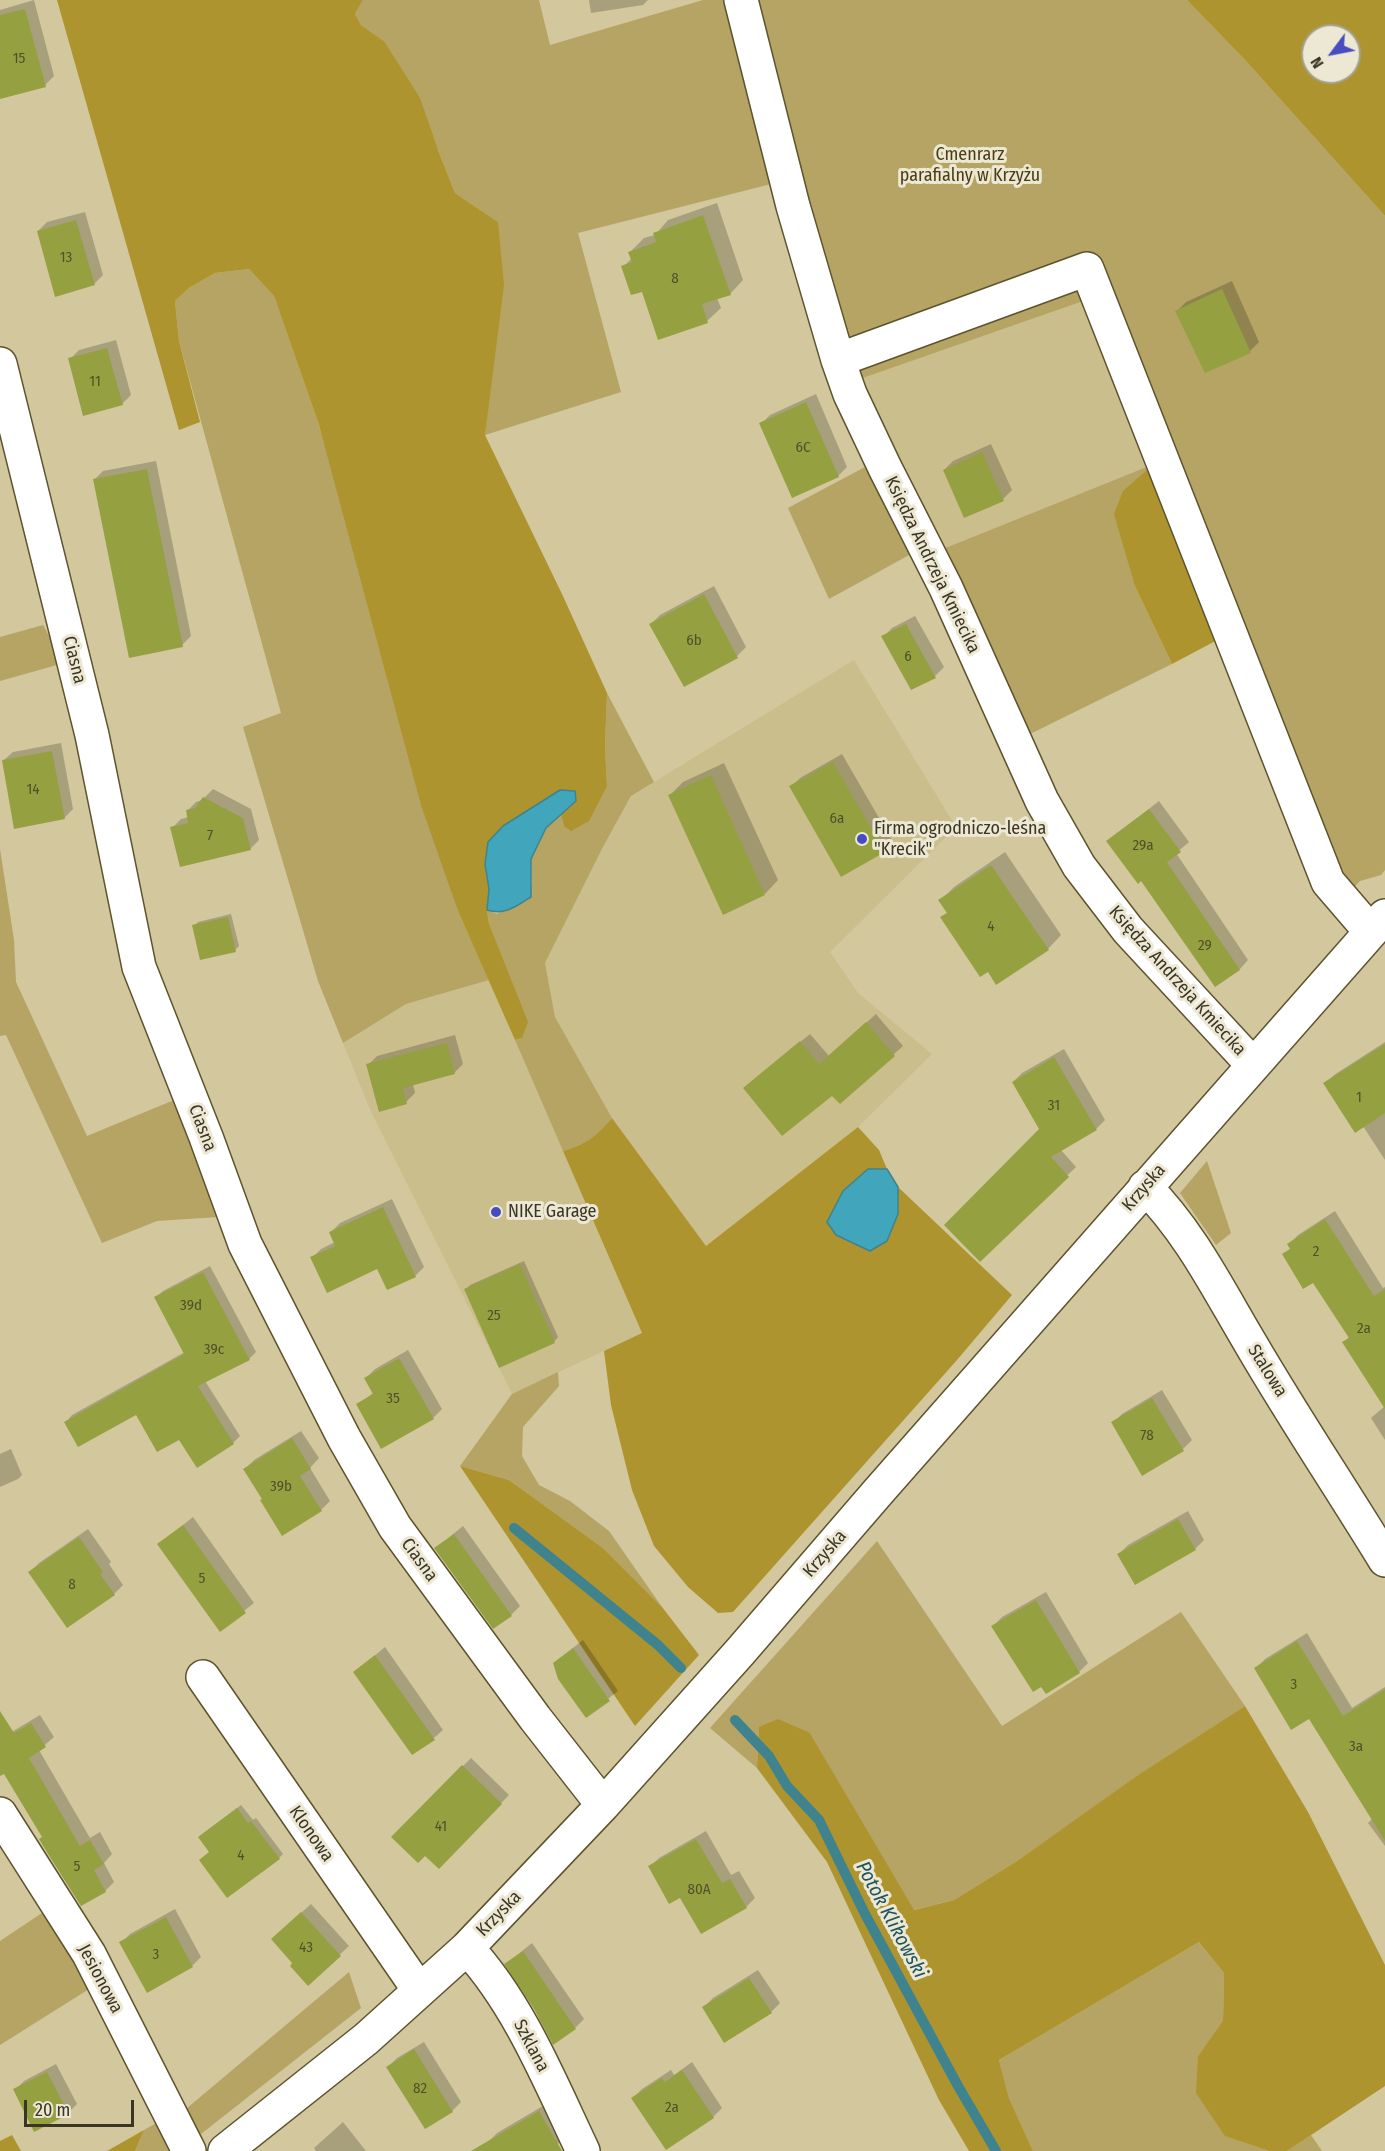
<!DOCTYPE html>
<meta charset="utf-8">
<style>
body{margin:0}
#map{position:relative;width:1385px;height:2151px;overflow:hidden;background:#d2c79d;font-family:"Fira Sans Condensed",sans-serif}
canvas{display:block}
.north{position:absolute;left:1301px;top:24px;width:60px;height:60px;box-sizing:border-box;background:#ede8d3;border:2px solid #a5a08d;border-radius:50%;rotate:238deg;font-size:16px;font-weight:700;line-height:24px;text-align:center;color:#3a3524}
.north::after{content:'';display:block;margin:auto;width:21px;height:27px;background:#474cc2;clip-path:polygon(50% 0,100% 100%,50% 72%,0 100%)}
.scale{position:absolute;left:24px;top:2100px;width:110px;height:27px;box-sizing:border-box;border:3px solid #3a3524;border-top:0;padding-left:8px;font-size:18px;line-height:21px;white-space:nowrap;color:#3a3524;-webkit-text-stroke:4px #ede8d3;paint-order:stroke}
</style>
<div id="map">
<canvas width="1385" height="2151"></canvas>
<div class="north">N</div>
<div class="scale">20 m</div>
</div>
<script>
const g = document.querySelector('canvas').getContext('2d');
g.lineJoin = 'round';
function paint(path, color) {
  g.fillStyle = color;
  g.fill(path, 'evenodd');
}
function stroke(path, color, width, dash) {
  g.strokeStyle = color;
  g.lineWidth = width;
  g.lineCap = dash ? 'butt' : 'round';
  g.setLineDash(dash || []);
  g.stroke(path);
}
function drawText(font, color, halo, rows, align = 'center') {
  g.font = font + ' "Fira Sans Condensed",sans-serif';
  g.lineWidth = 6;
  g.setLineDash([]);
  g.textBaseline = 'middle';
  g.strokeStyle = halo;
  g.fillStyle = color;
  for (const [text, x, y, turn = 0] of rows) {
    g.save();
    g.translate(x, y);
    g.rotate((+turn || 0) * Math.PI / 180);
    g.textAlign = isNaN(turn) ? turn : align;
    if (halo) g.strokeText(text, 0, 0);
    g.fillText(text, 0, 0);
    g.restore();
  }
}
const built = new Path2D(`
 M1089,299L1154,464L938,551L857,380Z
 M854,660L956,827L830,952L858,993L932,1054L858,1127L706,1246L612,1118L555,1017L545,963L603,847L631,796Z
 M489,980L642,1333L512,1394L372,1114L343,1043L406,1004Z`);
const green = new Path2D(`
 M363,0H539L550,45L703,0H731L775,183L578,233L621,392L485,435L490,388L498,222L455,193L438,150L384,41L361,25L355,14Z
 M758,0H1187L1246,61L1385,216V870L1381,875L1360,881L1338,905L1154,464L1135,586L1172,664L1026,736L938,551L1154,464L1089,299L857,380L837,324Z
 M249,269L274,296L319,425L458,911L489,980L406,1004L343,1043L318,981L243,727L281,713L179,341L175,301L189,288L215,273Z
 M865,467L911,554L829,599L788,508Z
 M43,625L64,663L0,681V637Z
 M607,693L654,782L631,796L603,847L545,963L555,1017L612,1118C596,1136 587,1144 563,1151L515,1040L522,1038L489,924L487,910L497,914L532,885L531,859L546,828L561,815L564,826L607,786L605,747Z
 M0,849L14,940L16,982L87,1136L179,1098L218,1217L157,1221L102,1243L6,1035L0,1036Z
 M1207,1161L1231,1233L1216,1245L1180,1193Z
 M558,1372L559,1386L523,1427L522,1456L539,1485L570,1501L609,1531L662,1607L603,1548L509,1480L460,1466L512,1394Z
 M877,1541L1002,1726L1181,1612L1245,1706L1137,1777L1017,1861L954,1900L913,1910L810,1733L759,1727L757,1768L710,1728Z
 M48,1909L97,1984L0,2045V1941Z
 M1199,1942L1224,1973L1223,2022L1198,2056L1226,2136L1269,2151H1033L1009,2098L999,2060Z
 M349,1972L361,2008L201,2134L190,2127L180,2114Z
 M162,2120L175,2151H135L144,2130Z
 M1311,2135L1322,2151H1287Z`);
const forest = new Path2D(`
 M57,0H363L355,14L361,25L384,41L420,98L438,150L455,193L498,222L504,285L485,435L562,594L607,693L605,747L607,786L589,821L571,831L564,826L561,815L576,801L485,864L489,889L487,910L489,924L528,1022L522,1038L515,1040L458,911L421,805L319,425L274,296L249,269L215,273L189,288L175,301L179,341L200,422L179,430Z
 M1187,0H1385V216L1246,61ZM1313,36H1349V72H1313Z
 M1154,464L1223,637L1172,664L1135,586L1114,514L1123,491Z
 M612,1118L706,1246L858,1127L879,1150L887,1169H868L898,1214V1187L1012,1295L957,1360L733,1612L718,1613L688,1587L654,1546L632,1490L611,1405L604,1351L642,1333L563,1151C587,1144 596,1136 612,1118Z
 M460,1466L509,1480L603,1548L662,1607L699,1655L635,1726Z
 M1245,1706L1308,1812L1385,1965V2086L1287,2151H1269L1225,2136L1196,2093L1198,2056L1223,2021L1224,1973L1199,1942L999,2060L1009,2098L1033,2151H969L939,2100L827,1862L757,1768L759,1727L778,1719L810,1733L914,1910L954,1900L1017,1861L1137,1776Z
 M144,2130L135,2151H107Z
 M12,2135L21,2151H0V2141Z`);
const water = new Path2D(`
 M560,790L575,791L576,801L546,828L531,859V897C517,906 504,916 487,910L489,889L485,864L488,842L503,826Z
 M868,1169H887L898,1187V1214L887,1241L870,1251L836,1235L827,1222L843,1191Z`);
const shadow = new Path2D(`
 M34,0L54,76L45,85H0V10Z
 M589,0H648L643,5L591,13Z
 M717,203L743,280L730,294L717,298L721,308L707,321L623,267L632,258L630,252L644,238L655,235L668,220Z
 M85,212L103,275L94,284L38,231L47,222Z
 M1232,281L1259,342L1250,351L1177,311L1186,302Z
 M116,340L131,395L122,404L70,359L79,350Z
 M816,394L847,467L838,476L761,424L770,415Z
 M991,444L1012,490L1003,499L944,470L953,461Z
 M156,461L191,636L182,645L94,480L103,471Z
 M714,586L746,647L737,656L684,685L651,624L660,615Z
 M915,616L944,667L935,676L883,637L892,628Z
 M61,743L73,809L64,818L3,761L13,752Z
 M842,754L893,842L884,851L791,787L800,778Z
 M724,763L778,880L765,894L670,795L683,782Z
 M213,789L251,809L259,840L250,849L172,828L181,819L189,817L187,811L196,802L202,800Z
 M1159,801L1189,842L1176,853L1248,960L1240,969L1215,985L1142,879L1108,841Z
 M1005,852L1061,935L1048,949L988,970L942,917L948,912L940,901L954,887Z
 M231,914L239,946L235,950L194,926L198,922Z
 M876,1014L903,1046L840,1102L832,1094L754,1080L810,1034L829,1056Z
 M455,1035L463,1064L454,1073L413,1084L415,1093L406,1102L368,1065L377,1056Z
 M1385,1042V1160L1363,1126L1325,1084L1334,1075Z
 M1064,1049L1105,1120L1096,1129L1061,1150L1076,1167L980,1260L1041,1129L1013,1082L1022,1073Z
 M392,1199L424,1267L415,1276L378,1267L312,1258L321,1249L335,1242L331,1232L340,1223Z
 M1335,1211L1383,1288L1385,1287V1440L1371,1418L1385,1406L1344,1342L1350,1336L1313,1281L1284,1255L1291,1248L1289,1244L1298,1235Z
 M524,1261L558,1337L554,1342L466,1289L470,1285Z
 M210,1266L256,1352L249,1359L205,1381L240,1436L233,1443L180,1438L136,1413L66,1422L72,1415L185,1352L156,1297L163,1291Z
 M408,1350L442,1409L433,1418L358,1405L374,1392L366,1378L375,1369Z
 M1162,1390L1192,1440L1183,1449L1113,1423L1122,1414Z
 M301,1431L319,1458L310,1468L330,1501L321,1510L263,1499L245,1469L254,1460Z
 M11,1449L22,1475L18,1479L0,1487V1454Z
 M1188,1511L1204,1540L1195,1549L1119,1554L1128,1545Z
 M193,1517L254,1603L220,1630L159,1544Z
 M463,1526L520,1606L511,1615L436,1548Z
 M88,1529L111,1562L109,1564L123,1585L114,1594L30,1572L39,1563Z
 M1046,1592L1088,1663L1079,1672L993,1626L1002,1617Z
 M1307,1633L1352,1708L1385,1687V1846L1368,1823L1373,1818L1310,1717L1256,1668L1265,1659Z
 M583,1640L618,1691L586,1716L554,1663Z
 M385,1647L443,1730L434,1738L413,1753L355,1672Z
 M40,1715L54,1737L39,1750L90,1838L100,1832L112,1854L104,1863L114,1882L105,1891L81,1904L44,1836L0,1765V1739Z
 M471,1758L509,1795L439,1867L425,1854L393,1837Z
 M241,1805L253,1820L256,1818L283,1854L279,1858L211,1852L204,1833Z
 M706,1831L731,1875L739,1871L755,1898L746,1907L681,1896L650,1867L659,1858Z
 M311,1904L349,1946L308,1984L294,1963L282,1930Z
 M175,1909L201,1957L193,1965L148,1991L121,1943L130,1934Z
 M532,1943L584,2019L575,2028L506,1964Z
 M758,1970L780,2003L771,2012L704,2007L713,1998Z
 M424,2042L461,2102L452,2111L426,2127L388,2067L397,2058Z
 M692,2062L722,2108L713,2117L633,2098L642,2089L671,2070L674,2075Z
 M56,2064L77,2104L68,2113L15,2090L24,2081Z
 M548,2103L567,2135L558,2144L547,2151H494L488,2142L497,2133Z
 M343,2122L366,2151H316L314,2148Z`);
const stream = new Path2D(`
 M514,1528L658,1645L681,1668
 M735,1720L769,1756L787,1786L819,1820L865,1914L958,2086L996,2151`);
const building = new Path2D(`
 M25,9L46,87L0,99V15Z
 M703,215L731,295L702,304L708,323L658,340L642,292L631,295L621,266L632,262L628,252L656,242L653,233Z
 M76,220L95,285L55,297L37,231Z
 M1222,289L1251,353L1205,373L1175,311Z
 M107,348L123,405L83,416L68,358Z
 M806,402L839,477L792,498L759,423Z
 M982,452L1004,501L964,518L943,470Z
 M147,469L183,647L129,658L93,479Z
 M704,594L738,658L684,687L649,624Z
 M906,624L936,678L911,690L881,636Z
 M52,751L65,819L14,829L2,760Z
 M833,762L885,852L841,877L789,786Z
 M711,775L765,895L723,915L668,795Z
 M203,797L243,818L251,850L180,867L170,827L188,823L186,810L195,808Z
 M1149,809L1181,852L1167,862L1240,970L1215,987L1141,881L1138,884L1106,841Z
 M991,865L1049,950L996,985L988,972L980,977L940,917L947,913L938,900Z
 M228,917L236,952L200,960L192,925Z
 M866,1022L895,1056L840,1104L832,1096L782,1136L743,1088L800,1041L819,1064Z
 M447,1043L455,1074L403,1088L407,1104L379,1112L366,1064Z
 M1385,1044V1113L1355,1133L1323,1083Z
 M1054,1057L1097,1130L1051,1157L1069,1177L980,1262L944,1225L1039,1129L1012,1082Z
 M383,1207L416,1277L387,1290L377,1269L327,1293L310,1257L335,1246L329,1232Z
 M1325,1219L1374,1296L1385,1289V1409L1342,1342L1349,1338L1313,1283L1303,1289L1282,1254L1290,1249L1287,1244Z
 M520,1264L555,1343L499,1368L464,1289Z
 M203,1272L250,1360L198,1386L234,1444L197,1468L179,1440L157,1452L136,1415L78,1447L64,1422L184,1354L154,1297Z
 M399,1358L434,1419L381,1449L356,1404L373,1394L364,1378Z
 M1152,1398L1184,1451L1142,1476L1111,1422Z
 M292,1438L311,1469L300,1476L322,1511L282,1536L260,1500L262,1499L243,1469Z
 M1178,1519L1196,1550L1135,1585L1117,1554Z
 M183,1525L246,1613L220,1632L157,1544Z
 M454,1534L512,1616L493,1629L434,1548Z
 M79,1537L103,1572L100,1574L115,1595L67,1628L28,1572Z
 M1036,1600L1080,1673L1046,1694L1041,1687L1033,1692L991,1626Z
 M1297,1641L1343,1716L1385,1689V1841L1309,1719L1291,1730L1254,1668Z
 M573,1648L610,1701L586,1718L558,1679L553,1663Z
 M375,1655L435,1740L412,1755L353,1672Z
 M0,1711L14,1733L31,1723L46,1747L29,1758L80,1846L90,1840L104,1864L94,1870L106,1892L81,1906L48,1854L39,1839L42,1837L4,1774L0,1776Z
 M462,1765L502,1804L439,1869L425,1856L418,1863L391,1837Z
 M237,1808L248,1823L251,1821L280,1859L227,1898L199,1860L209,1852L198,1837Z
 M696,1839L722,1883L730,1879L747,1908L701,1934L680,1898L669,1904L648,1866Z
 M301,1912L341,1956L308,1986L290,1966L292,1963L271,1939Z
 M166,1917L193,1967L147,1993L119,1942Z
 M523,1951L576,2029L553,2045L534,2009L504,1964Z
 M749,1978L772,2013L724,2043L702,2007Z
 M414,2049L453,2112L425,2129L386,2067Z
 M682,2070L714,2118L666,2150L631,2098L662,2078L665,2082Z
 M47,2072L69,2114L34,2132L13,2089Z
 M539,2111L562,2151H471Z`);
const minor = new Path2D(`
 M741,0L793,206L838,360L850,394L885,468L946,588L1042,801L1079,866L1128,930L1253,1065
 M838,360L1087,269L1328,882L1371,932
 M0,364L92,735L139,967L206,1137L245,1244L344,1438L395,1527L535,1718L603,1805
 M1145,1187C1191,1233 1219,1291 1252,1346C1294,1418 1341,1488 1385,1560
 M203,1677L419,1990
 M0,1814L89,1954L189,2151
 M467,1948C519,2004 550,2082 583,2151
 M225,2151L366,2039L467,1948L603,1805L740,1652L878,1492L1385,916`);
const markers = [
 [862,839,6,"#474cc2"],
 [496,1212,6,"#474cc2"]
];
const numberNames = [
 ["15",19,59],
 ["13",66,258],
 ["8",675,279],
 ["11",95,382],
 ["6C",803,448],
 ["6b",694,641],
 ["6",908,657],
 ["14",33,790],
 ["6a",837,819],
 ["7",210,836],
 ["29a",1143,846],
 ["4",991,927],
 ["29",1205,946],
 ["1",1359,1098],
 ["31",1054,1106],
 ["2",1316,1252],
 ["39d",191,1306],
 ["25",494,1316],
 ["2a",1364,1329],
 ["39c",214,1350],
 ["35",393,1399],
 ["78",1147,1436],
 ["39b",281,1487],
 ["5",202,1579],
 ["8",72,1585],
 ["3",1294,1685],
 ["3a",1356,1747],
 ["41",441,1827],
 ["4",241,1856],
 ["5",77,1867],
 ["80A",699,1890],
 ["43",306,1948],
 ["3",156,1955],
 ["82",420,2089],
 ["2a",672,2108]
];
const parkNames = [
 ["Cmenrarz",970,155],
 ["parafialny w Krzyżu",970,176]
];
const streetNames = [
 ["Księdza Andrzeja Kmiecika",932,565,64],
 ["Ciasna",74,660,76],
 ["Księdza Andrzeja Kmiecika",1177,981,48],
 ["Ciasna",202,1128,69],
 ["Krzyska",1144,1188,-49],
 ["Stalowa",1267,1371,58],
 ["Krzyska",825,1554,-49],
 ["Ciasna",419,1560,54],
 ["Klonowa",311,1834,55],
 ["Krzyska",499,1914,-46],
 ["Jesionowa",100,1979,62],
 ["Szklana",531,2046,62]
];
const poiNames = [
 ["Firma ogrodniczo-leśna",874,829],
 ["\"Krecik\"",874,850],
 ["NIKE Garage",508,1212]
];
const waterNames = [
 ["Potok Klikowski",891,1920,62]
];
paint(built, '#cbbe8d');
paint(green, '#b5a463');
paint(forest, '#ad942e');
paint(water, '#41a5bb');
stroke(water, '#3f838e', 1.5);
paint(shadow, '#0003');
stroke(stream, '#3f838e', 10);
paint(building, '#95a141');
stroke(minor, '#5d532d', 36);
stroke(minor, '#fff', 33);
for (const [x, y, r, color] of markers) {
  const dot = new Path2D();
  dot.arc(x, y, r, 0, 2 * Math.PI);
  g.fillStyle = color;
  g.fill(dot);
  stroke(dot, '#ede8d3', 2);
}
drawText('15px', '#51502b', null, numberNames);
drawText('18px', '#483e14', '#ede8d3', parkNames);
drawText('18px', '#3a3524', '#ede8d3', streetNames);
drawText('18px', '#3a3524', '#ede8d3', poiNames, 'left');
drawText('italic 20px', '#1c5460', '#ede8d3', waterNames);
</script>
